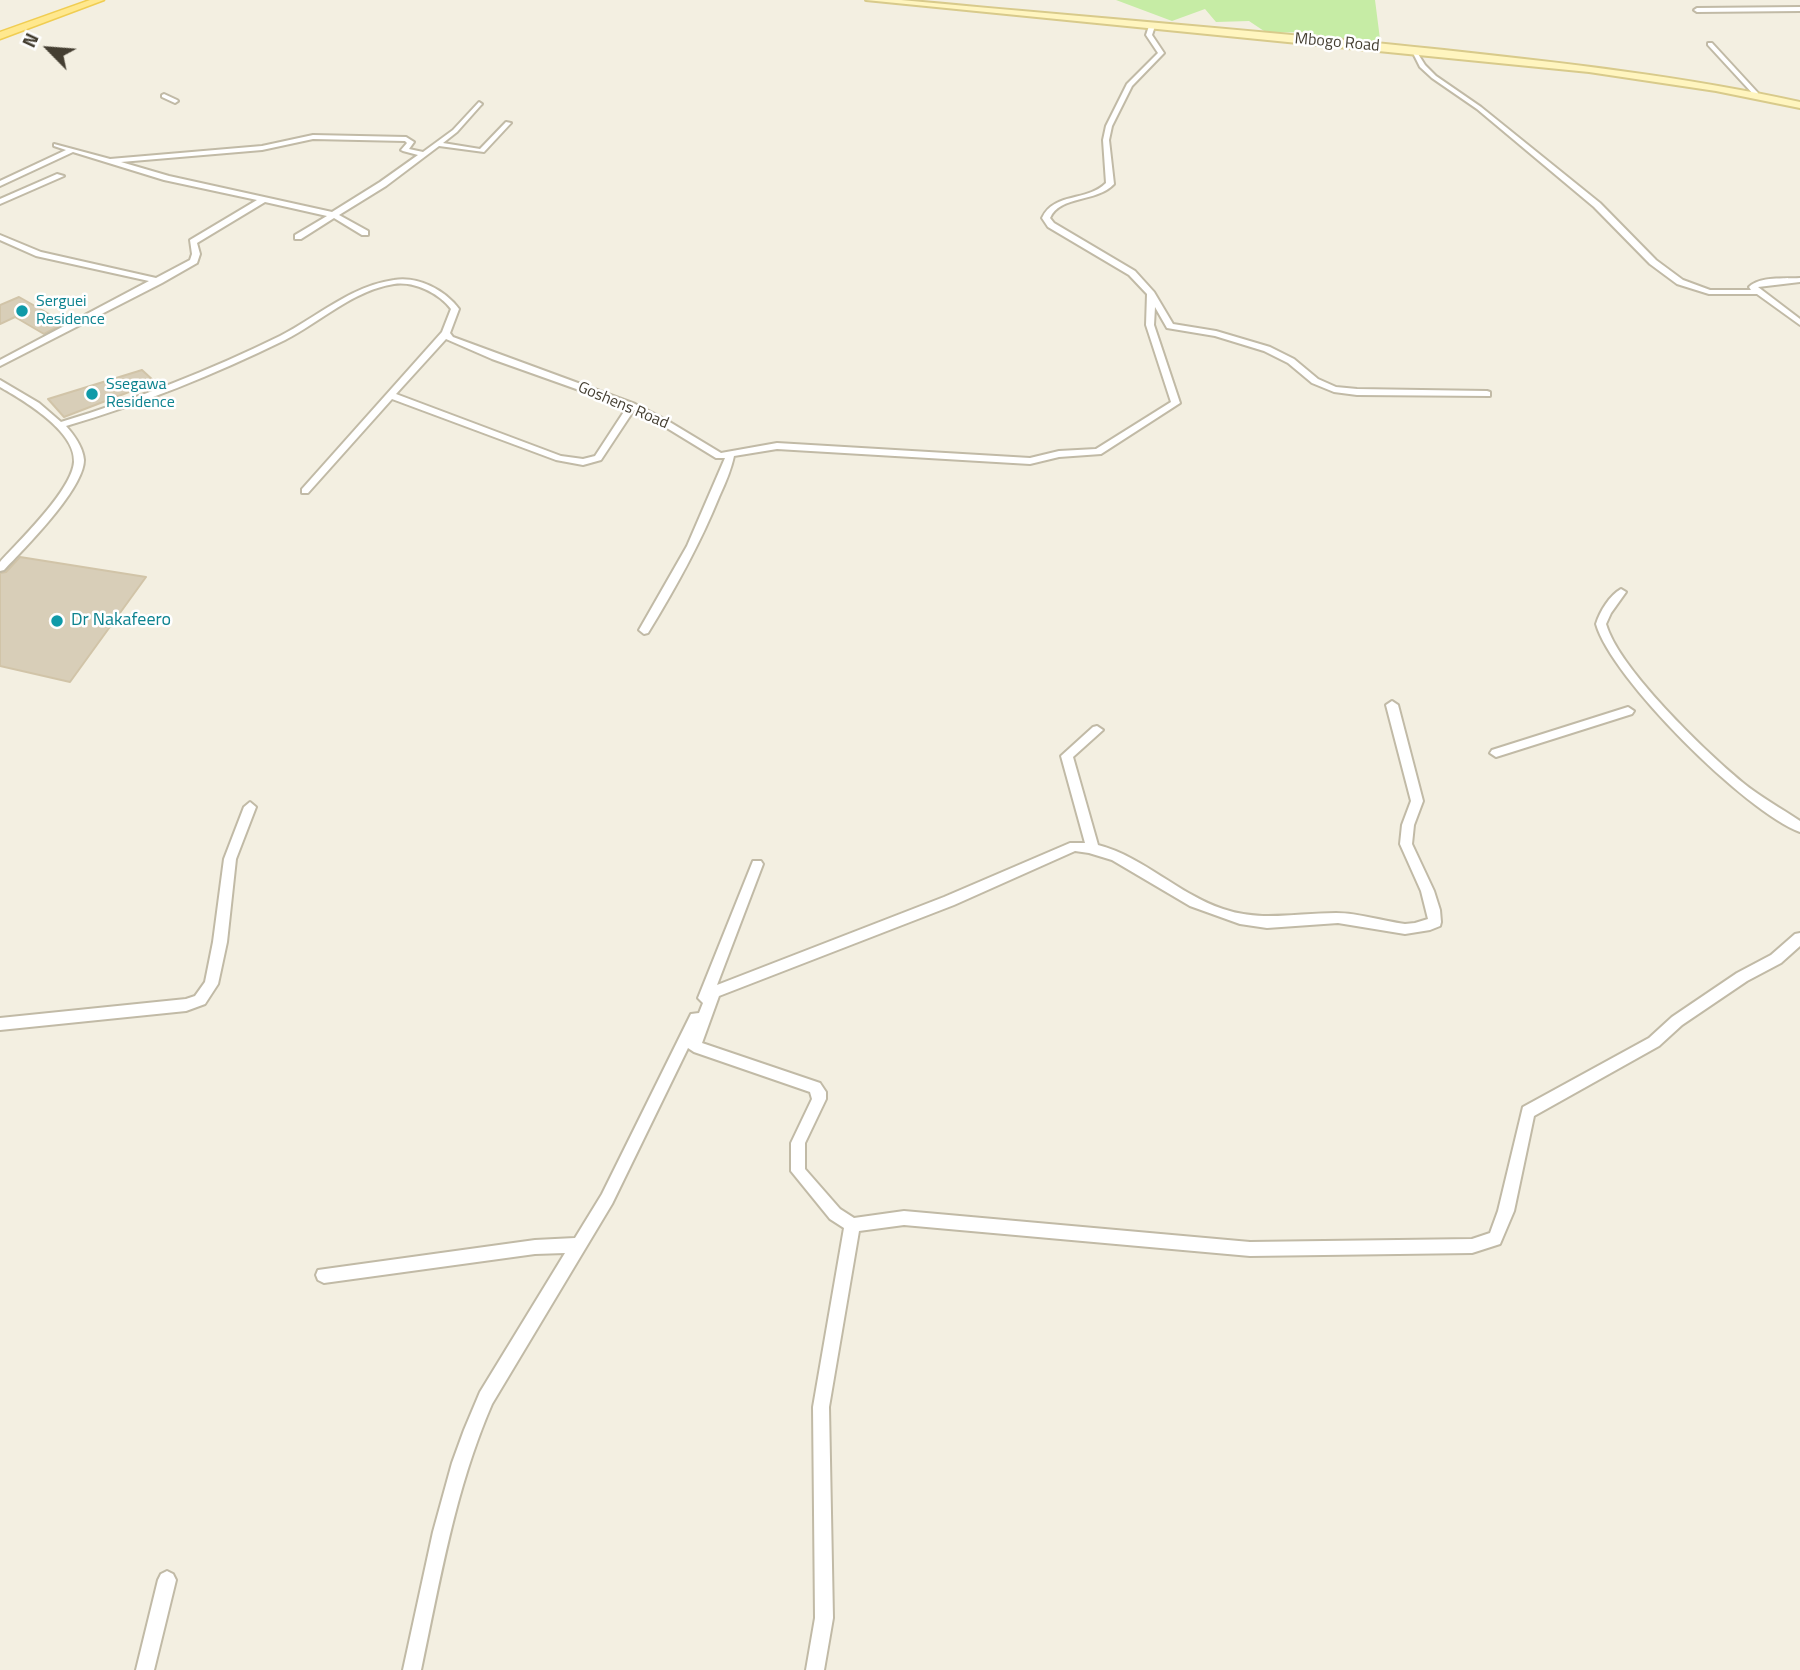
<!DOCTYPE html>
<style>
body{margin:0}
#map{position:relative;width:1800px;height:1670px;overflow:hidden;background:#f3efe1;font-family:"Titillium Web",sans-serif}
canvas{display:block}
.north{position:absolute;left:14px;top:14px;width:70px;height:70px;-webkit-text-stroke:5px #fff;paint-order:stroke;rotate:295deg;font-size:19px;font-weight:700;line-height:28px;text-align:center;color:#443e31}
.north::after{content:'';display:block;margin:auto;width:24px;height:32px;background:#443e31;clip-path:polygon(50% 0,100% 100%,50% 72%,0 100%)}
</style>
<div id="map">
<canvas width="1800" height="1670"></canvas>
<div class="north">N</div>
</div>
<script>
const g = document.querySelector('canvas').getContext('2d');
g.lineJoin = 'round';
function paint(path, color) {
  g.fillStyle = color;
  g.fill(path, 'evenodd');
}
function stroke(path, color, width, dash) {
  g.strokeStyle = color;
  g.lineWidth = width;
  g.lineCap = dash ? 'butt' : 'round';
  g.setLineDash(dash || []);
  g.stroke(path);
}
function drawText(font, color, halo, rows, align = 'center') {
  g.font = font + ' "Titillium Web",sans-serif';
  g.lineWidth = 5;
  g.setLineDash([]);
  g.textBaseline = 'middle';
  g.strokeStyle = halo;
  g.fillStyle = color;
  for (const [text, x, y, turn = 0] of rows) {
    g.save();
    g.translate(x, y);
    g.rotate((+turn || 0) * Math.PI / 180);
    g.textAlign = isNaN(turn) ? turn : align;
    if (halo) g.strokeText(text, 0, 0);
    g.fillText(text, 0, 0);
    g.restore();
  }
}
const green = new Path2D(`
 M1116,0H1375L1380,39L1373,44L1301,32L1267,33L1249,21L1216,22L1205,9L1172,21Z`);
const building = new Path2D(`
 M19,297L65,323L44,334L15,317L0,324V305Z
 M142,370L155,382L64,417L48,399Z
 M20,557L146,577L70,682L0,666V573L6,572Z`);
const street = new Path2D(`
 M1800,7V11L1697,12L1694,10L1697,8Z
 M1152,24L1155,26L1152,35L1164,53L1132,86L1112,126L1109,140L1114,184C1096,203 1060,195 1050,218L1054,223L1135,271L1154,292L1173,324L1216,331L1270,347L1294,359L1318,379L1336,387L1357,389L1487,391L1490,392V396L1357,395L1334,392L1312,383L1288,363L1264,351L1215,336L1167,328L1155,307L1154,325L1180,403L1101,454L1059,457L1030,464L777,449L734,456C731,470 725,484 719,497C700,544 675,589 648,633L644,634L639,630L687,546L725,458H716L662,425L634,410L601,460L583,465L556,460L392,399L308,493H302V489L442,332L451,309C439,293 414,281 394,284C354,290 320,322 285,340C214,375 141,404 66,426C74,435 83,447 84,460C84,489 24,549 4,570L0,571V562C20,540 72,490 74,462C76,431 23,400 0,387V380L39,403L61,422C136,399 209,371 280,336C317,317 351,286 394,280C418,276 445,290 459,309L450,333L453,337L635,404L668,421L721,453L777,443L1030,458L1059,451L1096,449L1171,402L1146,325L1147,294L1129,275L1048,227L1042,218C1054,192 1087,202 1106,183L1103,140L1106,126L1127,84L1158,53L1146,35L1149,26ZM446,339L492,359L627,407L595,456L583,459L561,456L396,394Z
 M1708,43H1712L1758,93V95H1754L1708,45Z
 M1411,49H1415L1425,65L1436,76L1481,107L1600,203L1656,260L1683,280L1710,290H1751L1749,287C1760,276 1784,279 1800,278V282L1758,287L1800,319V325L1757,294H1709L1677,284L1650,264L1594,207L1477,109L1432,78L1420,67Z
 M164,94L177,100L178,101L175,103L162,97V95Z
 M479,102L482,104L481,105L457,132L443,143L480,149L506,122L511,123L484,152L439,146L386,186L339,215L368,231V235H362L334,218L301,239H295V235L327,216L265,202L197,243L200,254L197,263L162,283L0,366V360L149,281L36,256L0,240V235L41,252L156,278L190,260L192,254L190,240L257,200L164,180L73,152L0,186V181L66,150L54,146V144L110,159L262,146L313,135L406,137L414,142L409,149L423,152L453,130ZM313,139L405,141L407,143L401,150L403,151L418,155L380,182L332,212L169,176L121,162L262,150Z
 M57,174L64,176L0,204V199Z
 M1621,589L1626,592L1611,613L1606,624C1619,669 1705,751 1742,782C1760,797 1781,808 1800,821V832C1746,812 1611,678 1596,624C1600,611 1610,595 1621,589Z
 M1392,701L1398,705L1423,801L1414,825L1412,844L1434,891L1440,910L1441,922L1440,926L1430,930L1405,934L1338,923L1267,928L1240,924L1190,906L1112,860L1089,853L1075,851L954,905L719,996L702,1043L820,1083L826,1092V1099L805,1143V1169L840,1209L854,1218L904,1211L1250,1242L1472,1239L1490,1233L1498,1211L1523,1107L1649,1038L1672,1017L1737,973L1771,955L1795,934L1800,933V946L1781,963L1747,981L1682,1025L1659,1046L1534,1116L1514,1211L1500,1244L1472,1253L1250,1256L904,1225L859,1231L829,1407L833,1618L824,1670H806L815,1618L813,1407L844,1228L830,1219L791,1171V1143L812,1099L810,1092L694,1052L688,1048L612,1204L492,1404C455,1489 440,1580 421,1670H403L433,1532L452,1463L464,1430L480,1392L565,1253L535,1254L324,1283L318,1280L316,1275L318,1270L535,1240L575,1238L602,1194L691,1014L699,1013L703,1003L698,998L753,861H761L763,864L717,985L944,897L1070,843H1085L1061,756L1093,727L1097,726L1103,730L1073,757L1098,845C1144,857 1178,894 1223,909C1261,922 1296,913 1336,913C1359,913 1382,921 1405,924L1415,923L1428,919L1421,891L1400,844L1402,825L1411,801L1386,705Z
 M1628,707L1634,711L1632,714L1496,757L1490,753L1492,750Z
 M250,802L256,807L236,859L227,942L218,984L205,1004L186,1011L0,1030V1018L186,999L195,996L205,982L213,942L224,859L244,807Z
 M167,1571L173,1574L176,1580L154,1670H136L158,1580L161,1574Z`);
const secondary = new Path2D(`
 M866,0H901C1082,17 1263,31 1444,50C1563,63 1682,76 1800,102V108L1716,91L1589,72Z`);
const primary = new Path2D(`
 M90,0H104L0,39V32Z`);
const markers = [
 [22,311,7,"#0f9aa8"],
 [92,394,7,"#0f9aa8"],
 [57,621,7,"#0f9aa8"]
];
const farStreetnames = [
 ["Mbogo Road",1337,43,5],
 ["Goshens Road",623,406,23]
];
const farCulturenames = [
 ["Serguei",36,302],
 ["Residence",36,320],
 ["Ssegawa",106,385],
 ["Residence",106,403]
];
const cultureNames = [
 ["Dr Nakafeero",71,621]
];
paint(green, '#c6eca5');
paint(building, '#d8ceb8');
stroke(building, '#d1c4a8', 2);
stroke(street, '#c1baa6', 4);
stroke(secondary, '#d8ca8b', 4);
stroke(primary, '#f0cd52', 3);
paint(street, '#fff');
paint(secondary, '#fff5bf');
paint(primary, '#ffe88e');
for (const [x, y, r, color] of markers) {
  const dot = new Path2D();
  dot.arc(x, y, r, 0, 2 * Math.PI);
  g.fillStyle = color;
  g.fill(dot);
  stroke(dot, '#fff', 2.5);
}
drawText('16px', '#443e31', '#fff', farStreetnames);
drawText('16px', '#0d838f', '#fff', farCulturenames, 'left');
drawText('18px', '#0d838f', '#fff', cultureNames, 'left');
</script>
